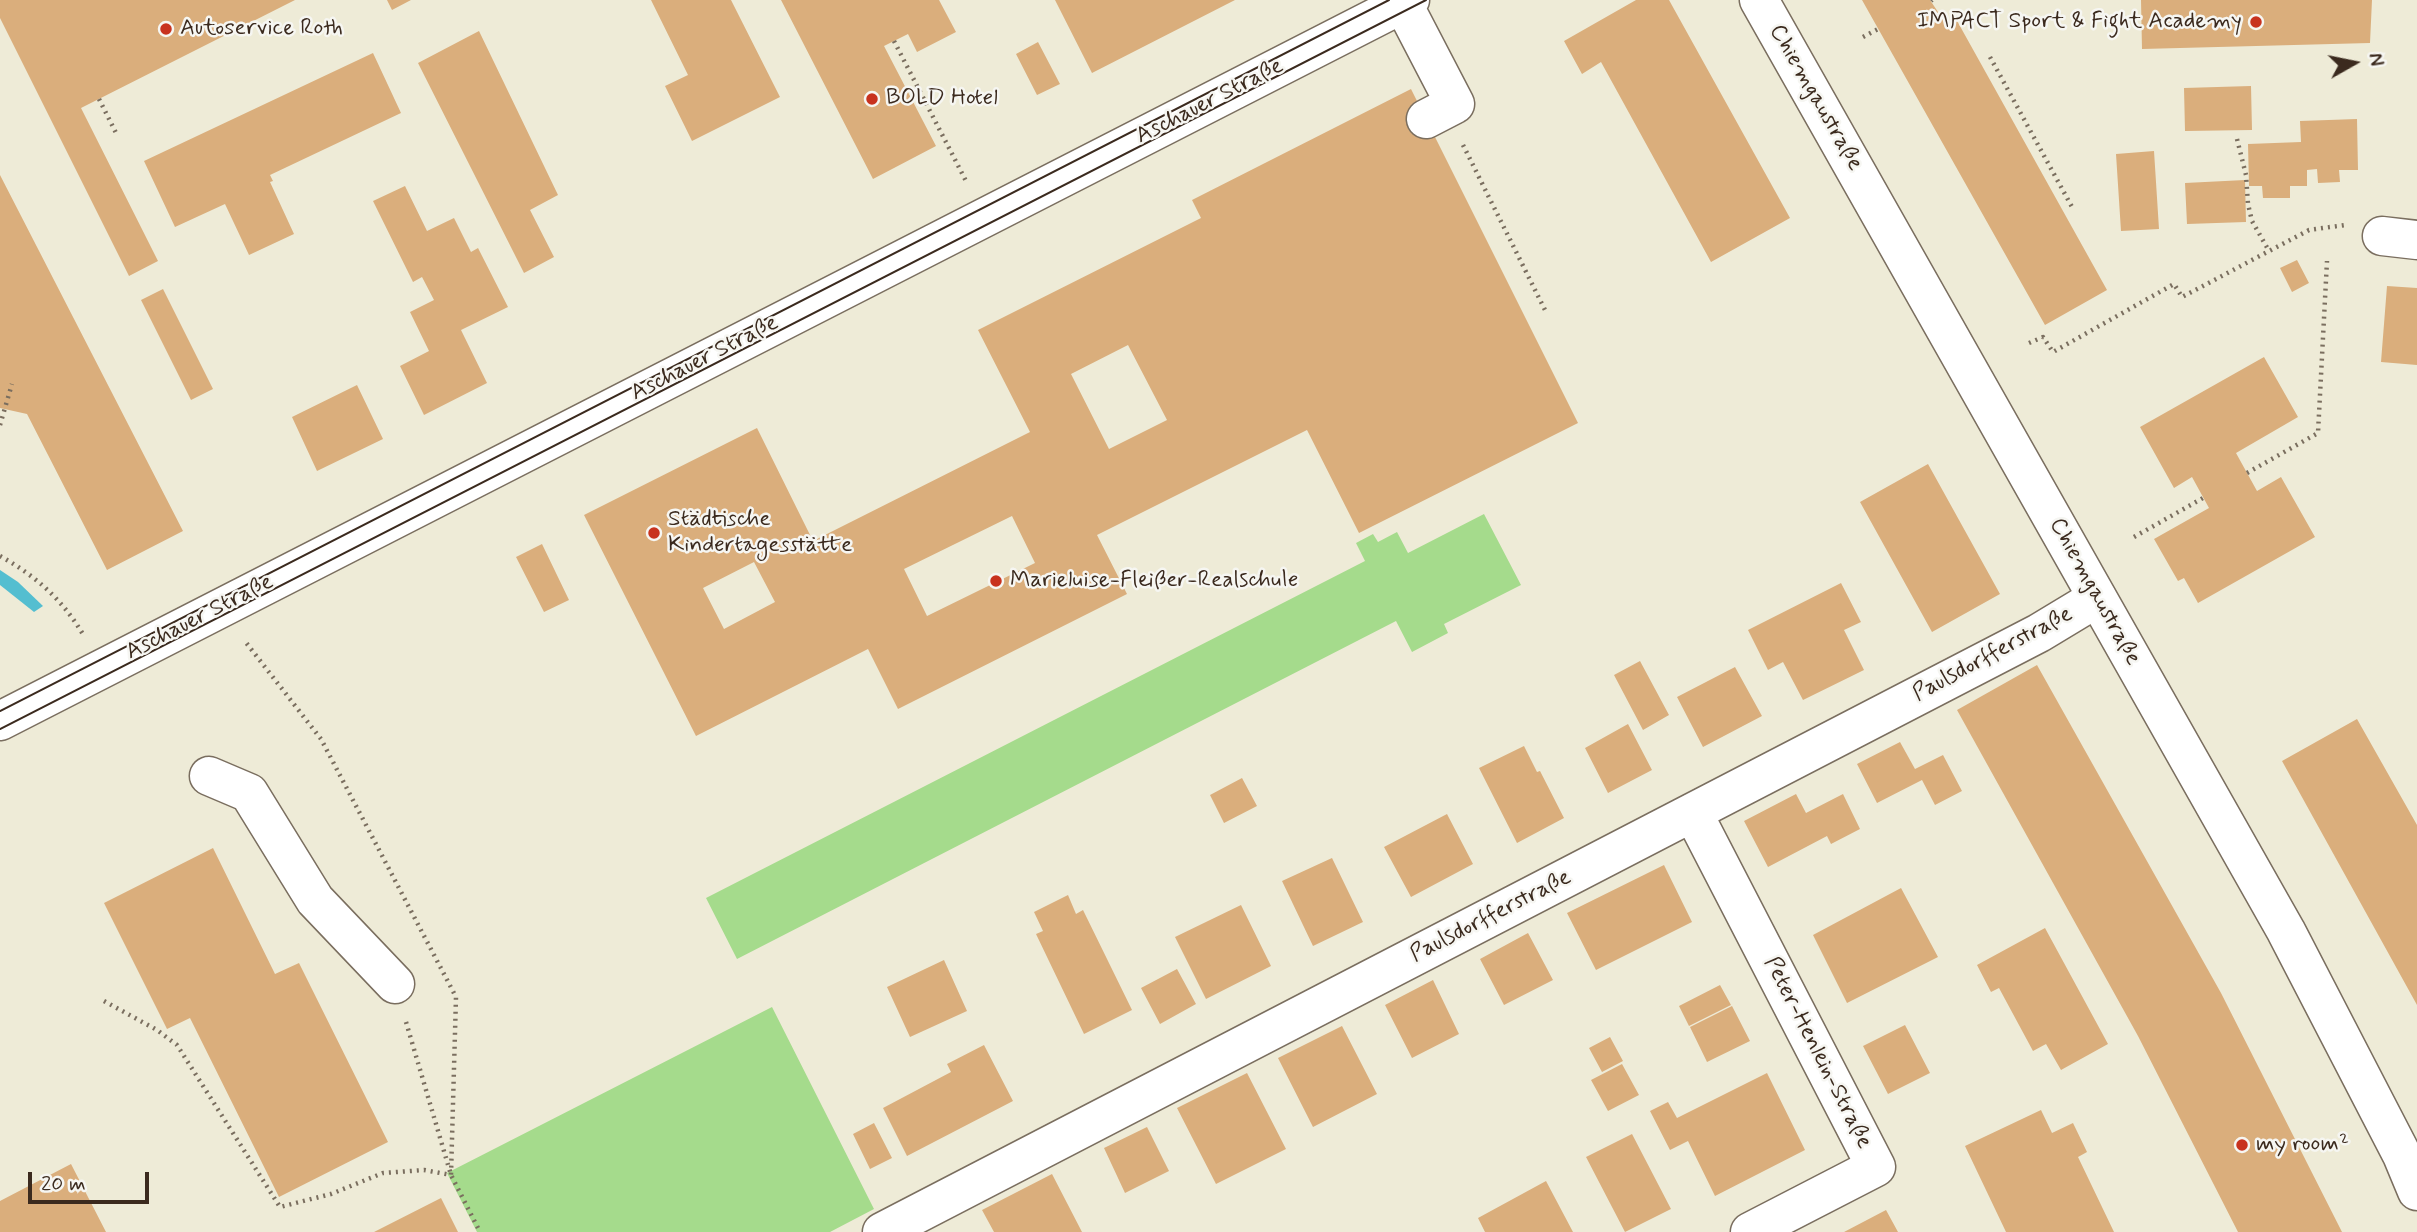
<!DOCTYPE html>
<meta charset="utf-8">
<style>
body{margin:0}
#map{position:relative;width:2417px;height:1232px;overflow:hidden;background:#eeebd7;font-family:Mynerve,sans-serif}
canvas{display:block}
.north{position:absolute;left:2319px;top:28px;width:70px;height:70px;-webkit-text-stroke:5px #f6f6f2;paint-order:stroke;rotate:81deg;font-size:19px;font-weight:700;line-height:28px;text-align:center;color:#3b2a1e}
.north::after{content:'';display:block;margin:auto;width:24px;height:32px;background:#3b2a1e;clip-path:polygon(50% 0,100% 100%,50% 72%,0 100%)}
.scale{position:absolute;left:28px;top:1172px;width:121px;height:32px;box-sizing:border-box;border:4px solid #3b2a1e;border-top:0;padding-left:9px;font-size:21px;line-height:24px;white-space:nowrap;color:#3b2a1e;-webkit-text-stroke:5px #f6f6f2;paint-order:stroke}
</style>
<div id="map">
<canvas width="2417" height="1232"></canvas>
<div class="north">N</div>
<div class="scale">20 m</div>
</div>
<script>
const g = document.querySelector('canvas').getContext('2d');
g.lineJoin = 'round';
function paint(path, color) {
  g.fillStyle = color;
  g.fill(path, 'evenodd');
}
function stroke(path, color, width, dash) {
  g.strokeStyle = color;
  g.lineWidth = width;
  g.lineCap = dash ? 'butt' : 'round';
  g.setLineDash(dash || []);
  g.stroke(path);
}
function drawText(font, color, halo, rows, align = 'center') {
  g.font = font + ' Mynerve,sans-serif';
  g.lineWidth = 5;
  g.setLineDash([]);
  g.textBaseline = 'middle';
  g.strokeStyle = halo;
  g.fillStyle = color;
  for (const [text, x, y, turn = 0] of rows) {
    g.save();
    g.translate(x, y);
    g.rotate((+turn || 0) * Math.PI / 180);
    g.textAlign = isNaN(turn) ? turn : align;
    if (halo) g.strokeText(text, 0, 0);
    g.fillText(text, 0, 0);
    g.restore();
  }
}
const green = new Path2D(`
 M1484,514L1521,585L1444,624L1448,633L1412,652L1396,621L737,959L706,898L1365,561L1356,543L1373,534L1378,542L1397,532L1408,553Z
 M772,1007L874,1209L830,1232H477L447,1173Z`);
const water = new Path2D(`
 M0,570L18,582L43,606L34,612L0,585Z`);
const building = new Path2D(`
 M0,0H295L81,108L158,261L129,276L0,18Z
 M387,0H411L392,10Z
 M651,0H731L780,97L692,141L665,86L688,75Z
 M781,0H939L956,32L917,52L908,34L884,46L936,146L873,179Z
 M1055,0H1235L1092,73Z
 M1636,0H1669L1790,218L1711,262L1601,62L1582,74L1564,41Z
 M1862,0H1930L1946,24L1956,19L2107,290L2045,325Z
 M2141,0H2372L2370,43L2142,49Z
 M479,31L558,195L530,210L554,257L524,273L418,63Z
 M1038,42L1060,84L1037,95L1016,54Z
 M373,53L401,113L270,175L273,181L270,182L294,234L249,255L225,204L175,227L144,161Z
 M2251,86L2252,130L2185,131L2184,88Z
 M1411,89L1578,423L1359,533L1307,430L1097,535L1127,594L898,709L868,649L696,736L584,515L757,428L813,541L1030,432L978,330L1201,218L1192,200ZM1128,345L1167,420L1109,449L1071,374ZM1012,516L1035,563L927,616L904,569ZM754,562L775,602L724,629L703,588Z
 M2357,119L2358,170H2339L2340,182L2318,183L2317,169L2307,170V186H2290V198H2263L2262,186H2249L2248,144L2301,142L2300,121Z
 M2154,151L2159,229L2121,231L2116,154Z
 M0,175L183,531L107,570L27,414L0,408Z
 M2245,180L2246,222L2187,224L2185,183Z
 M405,186L427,231L454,218L471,252L478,248L508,307L461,330L487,383L424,415L400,366L429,351L410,312L434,300L422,277L413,282L373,201Z
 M2297,260L2309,283L2292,292L2280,268Z
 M2387,286L2417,288V365L2381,362Z
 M163,289L213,389L191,400L141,300Z
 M2264,357L2298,417L2236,453L2257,491L2281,477L2315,537L2198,603L2184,578L2178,581L2154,539L2209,508L2192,477L2174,488L2140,427Z
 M357,385L383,439L317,471L292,417Z
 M1928,464L2000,594L1932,632L1860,502Z
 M542,544L569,600L544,612L516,557Z
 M1841,583L1861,622L1844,630L1864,670L1803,700L1783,662L1768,670L1748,630Z
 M1640,661L1669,715L1643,730L1614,675Z
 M2037,665L2221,993L2342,1232H2238L2138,1036L1957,710Z
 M1735,667L1762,716L1703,747L1677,697Z
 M2357,719L2417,825V1005L2282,761Z
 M1628,724L1652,770L1608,793L1585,748Z
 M1900,742L1915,769L1943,755L1962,791L1935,805L1922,780L1877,803L1857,764Z
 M1524,746L1537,772L1540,771L1564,818L1517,843L1479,768Z
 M1242,778L1257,806L1224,823L1210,795Z
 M1796,794L1806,813L1843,794L1860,829L1831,844L1827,836L1768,867L1744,821Z
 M1447,814L1473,864L1411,897L1384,847Z
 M213,848L275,974L299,963L388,1142L279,1197L190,1018L167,1029L104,903Z
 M1332,858L1363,922L1313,946L1282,881Z
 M1664,865L1692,922L1596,970L1567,913Z
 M1901,888L1938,957L1847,1003L1813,935Z
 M1068,895L1076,914L1083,910L1132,1010L1084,1034L1036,934L1043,931L1034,912Z
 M1241,905L1271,966L1206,999L1175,937Z
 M2045,928L2108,1044L2061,1070L2046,1044L2033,1051L1999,988L1991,992L1977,965Z
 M1528,933L1553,980L1504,1005L1480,959Z
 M944,960L967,1011L910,1037L887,987Z
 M1177,969L1196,1004L1160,1024L1141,988Z
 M1433,980L1459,1034L1412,1058L1385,1005Z
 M1720,985L1731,1005L1689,1026L1679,1006Z
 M1732,1006L1750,1041L1707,1062L1690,1027Z
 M1905,1025L1930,1073L1888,1094L1863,1046Z
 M1342,1026L1377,1094L1313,1127L1278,1058Z
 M1610,1037L1623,1061L1602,1072L1589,1048Z
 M984,1045L1013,1101L907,1156L883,1108L951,1072L947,1064Z
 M1622,1064L1639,1095L1608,1111L1591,1080Z
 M1247,1073L1286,1149L1216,1184L1177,1108Z
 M1767,1073L1805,1150L1715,1196L1688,1141L1670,1150L1650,1111L1668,1102L1677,1118Z
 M2041,1110L2052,1133L2073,1123L2087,1152L2078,1157L2114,1232H2006L1965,1146Z
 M874,1123L892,1158L870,1169L853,1134Z
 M1147,1127L1169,1171L1125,1193L1104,1148Z
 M1632,1134L1671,1209L1625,1232L1586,1157Z
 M71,1164L106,1232H0V1201Z
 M1052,1174L1082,1232H994L982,1210Z
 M1546,1181L1573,1232H1485L1478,1218Z
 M441,1198L458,1232H374Z
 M1886,1210L1898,1232H1844Z`);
const path = new Path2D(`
 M1931,1L1932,0
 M1863,37L1878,29
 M894,41L967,183
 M1990,57L2072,207
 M99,99L116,133
 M2237,139L2246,175L2248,204L2252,221L2269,251
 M1463,145L1545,310
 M2029,343L2043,337L2053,352L2174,284L2182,297L2309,230L2345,225
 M0,425L12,384
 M2247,473L2318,433L2327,261
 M2134,537L2203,498
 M0,556C36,576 63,600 84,636
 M104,1001L157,1030L177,1045L280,1207L331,1194L383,1173L424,1170L451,1175L456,997L321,739L244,640
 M406,1022L451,1175L480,1232`);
const minor = new Path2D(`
 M1403,4L1455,104L1426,119
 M2382,236L2417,240
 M0,721L1410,0
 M209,776L249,793L315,900L395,984
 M1693,813L1876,1167L1750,1232
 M882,1232L2039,633L2097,598`);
const major = new Path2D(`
 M1759,0L2286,931L2402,1155L2417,1191`);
const tram = new Path2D(`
 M0,711L1389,0
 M0,729L1426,0`);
const markers = [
 [2256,22,7,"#c8321e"],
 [166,29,7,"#c8321e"],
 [872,99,7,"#c8321e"],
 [654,533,7,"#c8321e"],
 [996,581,7,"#c8321e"],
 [2242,1145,7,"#c8321e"]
];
const poiNames = [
 ["IMPACT Sport & Fight Academy",2242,22,"right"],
 ["Autoservice Roth",180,29],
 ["BOLD Hotel",886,99],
 ["Städtische",668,520],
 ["Kindertagesstätte",668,546],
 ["Marieluise-Fleißer-Realschule",1010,581],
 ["my room²",2256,1145]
];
const streetNames = [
 ["Chiemgaustraße",1815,98,60],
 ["Aschauer Straße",1210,102,-27],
 ["Aschauer Straße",705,359,-27],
 ["Chiemgaustraße",2094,592,61],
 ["Aschauer Straße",200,618,-27],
 ["Paulsdorfferstraße",1993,655,-28],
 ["Paulsdorfferstraße",1491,917,-27],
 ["Peter-Henlein-Straße",1817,1053,63]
];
paint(green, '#a5db8c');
paint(water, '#54bed0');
paint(building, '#daae7c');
stroke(minor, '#7a6e5f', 41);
stroke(major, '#7a6e5f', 41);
stroke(path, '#7a6e5f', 4.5, [2, 5]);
stroke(minor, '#fff', 38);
stroke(major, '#fff', 38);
stroke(tram, '#3b2a1e', 2);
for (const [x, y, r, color] of markers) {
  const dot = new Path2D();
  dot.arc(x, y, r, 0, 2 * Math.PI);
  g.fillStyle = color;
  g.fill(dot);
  stroke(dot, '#f6f6f2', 2.5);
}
drawText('23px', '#3b2a1e', '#f6f6f2', poiNames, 'left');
drawText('23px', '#3b2a1e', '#f6f6f2', streetNames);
</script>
